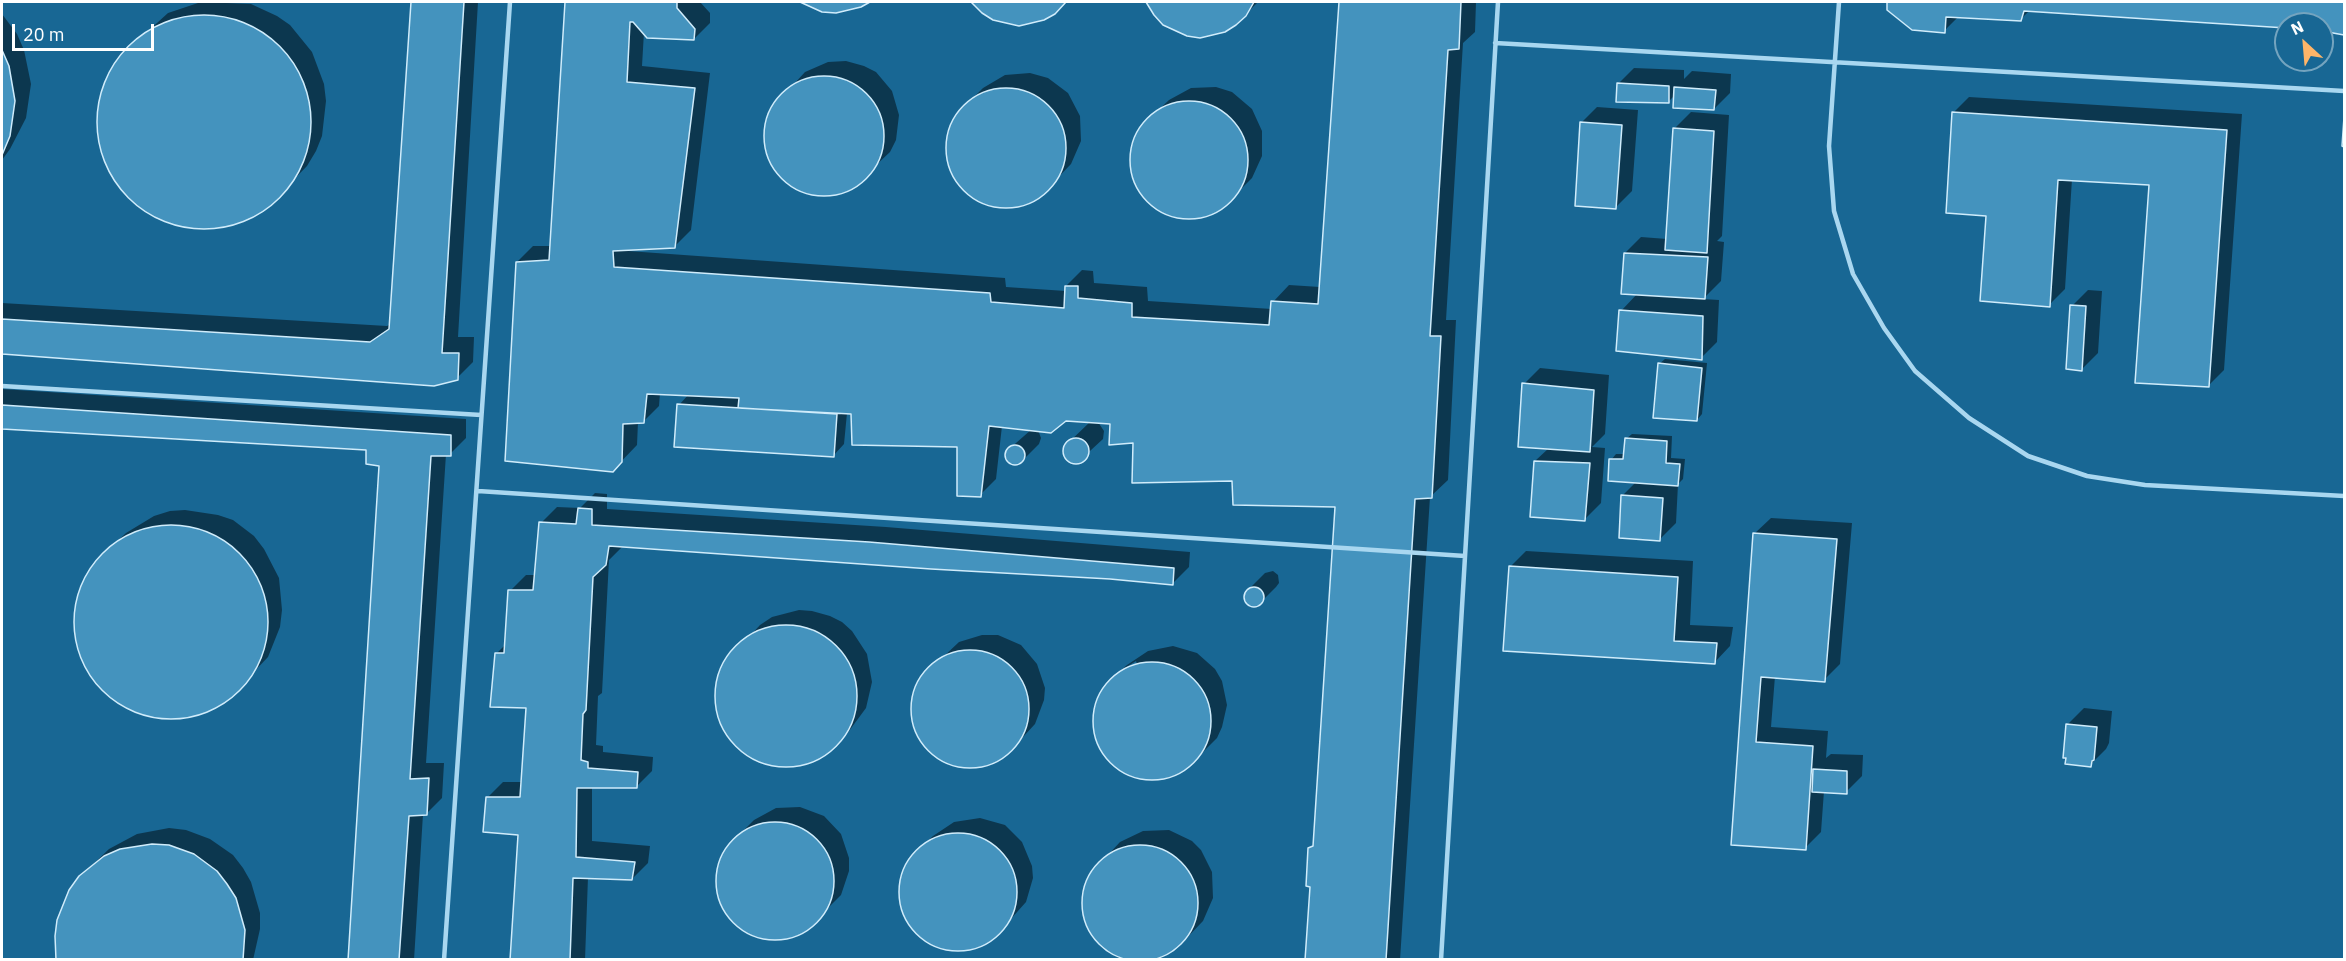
<!DOCTYPE html>
<style>
body{margin:0}
#map{position:relative;width:2346px;height:961px;overflow:hidden;background:#186794;font-family:"IBM Plex Sans",sans-serif}
canvas{display:block}
.frame{position:absolute;inset:0;border:3px solid #fff;pointer-events:none}
.north{position:absolute;left:2274px;top:12px;width:60px;height:60px;box-sizing:border-box;background:#186794;border:2px solid #74a4bf;border-radius:50%;rotate:334deg;font-size:16px;font-weight:700;line-height:24px;text-align:center;color:#fff}
.north::after{content:'';display:block;margin:auto;width:21px;height:27px;background:#ffb568;clip-path:polygon(50% 0,100% 100%,50% 72%,0 100%)}
.scale{position:absolute;left:12px;top:24px;width:142px;height:27px;box-sizing:border-box;border:3px solid #fff;border-top:0;padding-left:8px;font-size:18px;line-height:21px;white-space:nowrap;color:#fff;-webkit-text-stroke:4px #186794;paint-order:stroke}
</style>
<div id="map">
<canvas width="2346" height="961"></canvas>
<div class="frame"></div>
<div class="north">N</div>
<div class="scale">20 m</div>
</div>
<script>
const g = document.querySelector('canvas').getContext('2d');
g.lineJoin = 'round';
function paint(path, color) {
  g.fillStyle = color;
  g.fill(path, 'evenodd');
}
function stroke(path, color, width, dash) {
  g.strokeStyle = color;
  g.lineWidth = width;
  g.lineCap = dash ? 'butt' : 'round';
  g.setLineDash(dash || []);
  g.stroke(path);
}
const shadow = new Path2D(`
 M201,2L251,4L277,16L290,25L312,52L324,84L326,101L322,136L316,151L307,166L266,208L236,224L219,228L184,227L168,222L138,206L115,179L106,165L101,148L98,114L106,81L125,52L168,13Z
 M413,2H478L458,337H474L473,362L457,378L434,384L2,353V303L387,326L391,324Z
 M567,2H700L710,13V23L694,39L644,32L642,66L710,73L691,230L675,246L628,249V251L1005,278L1006,287L1066,291V286L1082,270L1093,271L1094,283L1147,287L1148,301L1272,309L1273,302L1289,285L1320,287L1341,2H1476L1475,32L1463,43L1446,320H1456L1448,480L1430,497L1400,960H1306L1311,886L1310,849L1314,844L1337,506L1233,479L1135,442L1111,423L1098,422L1104,431L1103,439L1078,462L1071,461L1065,453L1067,444L1091,421L1065,420L1038,430L1041,438L1039,444L1022,461L1016,464L1011,462L1007,457L1008,450L1032,429L1002,426L996,479L980,495L959,445L847,413L844,444L833,456L679,405L689,394L660,393L659,406L643,422H638L637,445L612,471L517,262L533,246H551Z
 M803,2H867L860,6H811Z
 M973,2H1065L1054,12L974,3Z
 M1148,2H1258L1236,24L1148,4Z
 M1889,2H2344V34L2322,30V24H2286V26L2030,10L2021,19L1959,16L1944,31L1889,9Z
 M2,14L17,34L24,50L31,84L26,118L10,149L2,160Z
 M846,61L864,66L876,72L892,91L899,115L896,140L890,152L854,186L843,192L818,195L794,186L775,169L770,158L765,133L772,108L805,72L828,62Z
 M1634,68L1684,70V79L1692,71L1731,74L1730,93L1714,109L1675,95L1668,102L1618,84Z
 M1030,73L1048,78L1068,93L1080,116L1081,141L1071,164L1046,190L1024,203L1012,206L993,205L982,200L961,185L949,163L947,150L952,126L966,105L983,88L1005,75Z
 M1216,87L1232,92L1252,109L1262,131V156L1252,178L1226,204L1204,215L1188,217L1163,211L1153,205L1138,185L1131,161L1137,137L1152,116L1169,100L1191,88Z
 M1969,97L2242,114L2224,370L2208,386L2150,184L2072,179L2065,289L2049,305L1987,214L1953,113Z
 M1597,107L1638,110L1632,191L1616,207L1581,123Z
 M1691,112L1729,115L1722,236L1717,241L1724,242L1721,281L1703,299L1719,300L1717,342L1701,358L1621,311L1638,293L1625,253L1641,237L1667,239L1675,128Z
 M2088,290L2102,291L2098,353L2082,369L2072,306Z
 M1665,359L1707,363L1702,414L1697,420L1659,364Z
 M1540,368L1609,375L1605,434L1592,447L1605,448L1601,503L1585,519L1535,461L1549,448L1524,384Z
 M2,389L466,419V438L450,454H446L426,763H444L442,798L426,814H423L414,960H350L381,465L367,448L2,428Z
 M1632,434L1672,436L1671,458L1685,459L1683,479L1678,484L1676,523L1660,539L1623,495L1637,481L1611,460L1616,454H1625L1626,439Z
 M595,493L607,494V509L886,527L1190,552L1189,567L1173,583L1110,577L622,547L609,560L602,693L598,696L596,745L603,746V752L653,757L652,771L636,787L592,786V841L650,846L648,863L632,879L588,877L585,960H511L519,834L487,798L503,782H523L527,707L497,653L506,644L510,591L526,575H536L541,523L557,507L580,508Z
 M185,510L218,515L233,520L254,536L264,549L279,578L282,610L280,627L268,657L229,698L200,713L168,718L152,716L121,704L97,683L81,654L76,622L81,590L88,575L109,549L126,533L154,516L170,511Z
 M1771,518L1852,523L1840,664L1824,680L1775,676L1771,727L1828,731L1826,758L1831,754L1863,755L1862,776L1846,792L1824,791L1821,832L1805,848L1732,844L1754,534Z
 M1526,551L1693,561L1690,625L1733,627L1730,646L1714,663L1510,567Z
 M1273,571L1278,575L1279,583L1276,587L1260,603L1252,605L1247,603L1245,596L1249,589L1265,573Z
 M799,610L812,611L830,616L842,622L852,631L867,654L872,682L866,708L849,731L832,748L808,762L781,766L755,758L733,741L720,717L717,690L725,663L760,625L772,617Z
 M982,635H998L1021,645L1037,664L1045,688L1044,700L1035,724L1011,750L1000,758L976,766L959,765L936,755L920,736L913,712L917,687L923,676L959,642Z
 M1173,646L1197,653L1215,669L1222,681L1227,705L1222,727L1217,738L1191,764L1169,777L1145,778L1121,770L1111,762L1098,740L1095,716L1103,692L1110,681L1117,674V677L1137,664L1136,661L1120,671L1127,665L1148,651Z
 M2084,708L2112,711L2109,743L2106,749L2090,765L2067,725Z
 M800,807L824,816L841,834L849,858V871L841,895L806,930L795,935L773,939L749,933L729,917L722,906L717,882L722,857L737,837L754,820L776,808Z
 M980,818L1005,825L1022,842L1032,866L1033,878L1026,902L993,939L970,949L950,950L938,946L917,933L904,911L901,886L903,874L916,852L933,836L954,822Z
 M169,828L186,830L210,839L233,855L243,868L251,882L260,913V929L253,960H59L80,877L109,849L137,834Z
 M1169,830L1192,841L1201,850L1212,872L1213,898L1203,921L1178,947L1156,960H1129L1114,955L1095,939L1084,917V891L1095,869L1120,842L1143,831Z`);
const building = new Path2D(`
 M411,2H464L442,353H459L458,380L434,386L2,354V319L370,342L389,329Z
 M565,2H677V8L695,29L694,40L647,38L633,22H630L627,82L695,88L675,248L613,251L614,267L990,293L991,302L1064,308L1065,286H1078V298L1132,303V317L1269,325L1271,301L1318,304L1339,2H1461L1459,49L1448,50L1430,336H1441L1432,498L1415,499L1386,960H1305L1310,887L1306,886L1308,848L1313,846L1335,507L1233,505L1232,481L1132,483L1133,443L1109,445L1110,424L1066,421L1051,433L989,426L981,497L957,496V447L852,445L851,414L738,408L739,398L647,394L644,423L623,424L622,462L613,472L505,461L516,262L549,260Z
 M800,2H870L861,7L836,13L822,12Z
 M971,2H1066L1055,14L1044,20L1019,26L993,20L982,13Z
 M1146,2H1254L1246,16L1236,25L1225,32L1200,38L1187,36L1163,25L1154,15Z
 M1887,2H2344V35L2322,31V24H2286V28L2024,11L2021,21L1946,17L1945,33L1912,30L1887,10Z
 M97 122a107 107 0 1 1 214 0a107 107 0 1 1-214 0Z
 M2,50L9,66L15,101L10,136L2,155Z
 M764 136a60 60 0 1 1 120 0a60 60 0 1 1-120 0Z
 M1617,83L1669,86V103L1616,102Z
 M1674,87L1716,90L1714,110L1673,108Z
 M946 148a60 60 0 1 1 120 0a60 60 0 1 1-120 0Z
 M1130 160a59 59 0 1 1 118 0a59 59 0 1 1-118 0Z
 M1952,112L2227,130L2209,387L2135,383L2149,185L2058,180L2050,307L1980,301L1986,216L1946,213Z
 M2344,117V147L2342,146Z
 M1580,122L1622,125L1616,209L1575,206Z
 M1673,128L1714,131L1707,253L1665,250Z
 M1624,253L1708,257L1705,299L1621,294Z
 M2070,305L2086,306L2082,371L2066,369Z
 M1619,310L1703,316L1702,360L1616,351Z
 M1658,363L1702,368L1697,421L1653,418Z
 M1522,383L1594,390L1590,452L1518,447Z
 M677,404L837,414L834,457L674,447Z
 M2,405L451,435V456H431L410,779L429,778L427,815L409,816L399,960H348L379,466L366,464V450L2,429Z
 M1625,438L1667,441L1666,463L1680,464L1678,486L1608,481L1609,459H1623Z
 M1063 451a13 13 0 1 1 26 0a13 13 0 1 1-26 0Z
 M1005 455a10 10 0 1 1 20 0a10 10 0 1 1-20 0Z
 M1534,461L1590,463L1585,521L1530,517Z
 M1621,495L1663,498L1660,541L1619,538Z
 M578,508L592,509V525L869,542L1174,568L1173,585L1110,579L931,569L609,546L606,565L593,577L586,710L583,714L581,760L588,762V768L638,772L637,788H577L576,857L635,862L632,880L573,878L570,960H510L518,835L483,832L486,797H520L526,708L490,707L495,653H504L508,590H533L539,522L576,524Z
 M74 622a97 97 0 1 1 194 0a97 97 0 1 1-194 0Z
 M1753,533L1837,539L1825,682L1761,677L1756,742L1813,746L1806,850L1731,845Z
 M1509,566L1678,577L1674,641L1717,643L1715,664L1503,651Z
 M1244 597a10 10 0 1 1 20 0a10 10 0 1 1-20 0Z
 M715 696a71 71 0 1 1 142 0a71 71 0 1 1-142 0Z
 M911 709a59 59 0 1 1 118 0a59 59 0 1 1-118 0Z
 M1093 721a59 59 0 1 1 118 0a59 59 0 1 1-118 0Z
 M2066,724L2097,727L2094,760L2092,761L2091,767L2065,764L2066,758H2063Z
 M1813,769L1847,771V794L1812,792Z
 M716 881a59 59 0 1 1 118 0a59 59 0 1 1-118 0Z
 M899 892a59 59 0 1 1 118 0a59 59 0 1 1-118 0Z
 M152,844L169,845L194,854L217,871L227,884L236,898L245,930L243,960H56L55,936L57,920L69,890L79,876L104,856L120,849Z
 M1082 903a58 58 0 1 1 116 0a58 58 0 1 1-116 0Z`);
const lane = new Path2D(`
 M1839,2L1829,146L1834,211L1853,274L1884,328L1915,371L1969,418L2028,456L2087,476L2145,485L2344,496
 M1495,43L2344,91
 M2,386L481,415
 M478,491L1465,556
 M444,960L510,2
 M1441,960L1498,2`);
paint(shadow, '#0007');
paint(building, '#4493be');
stroke(building, '#d0ecfb', 1.5);
stroke(lane, '#a9d7f0', 4.5);
</script>
